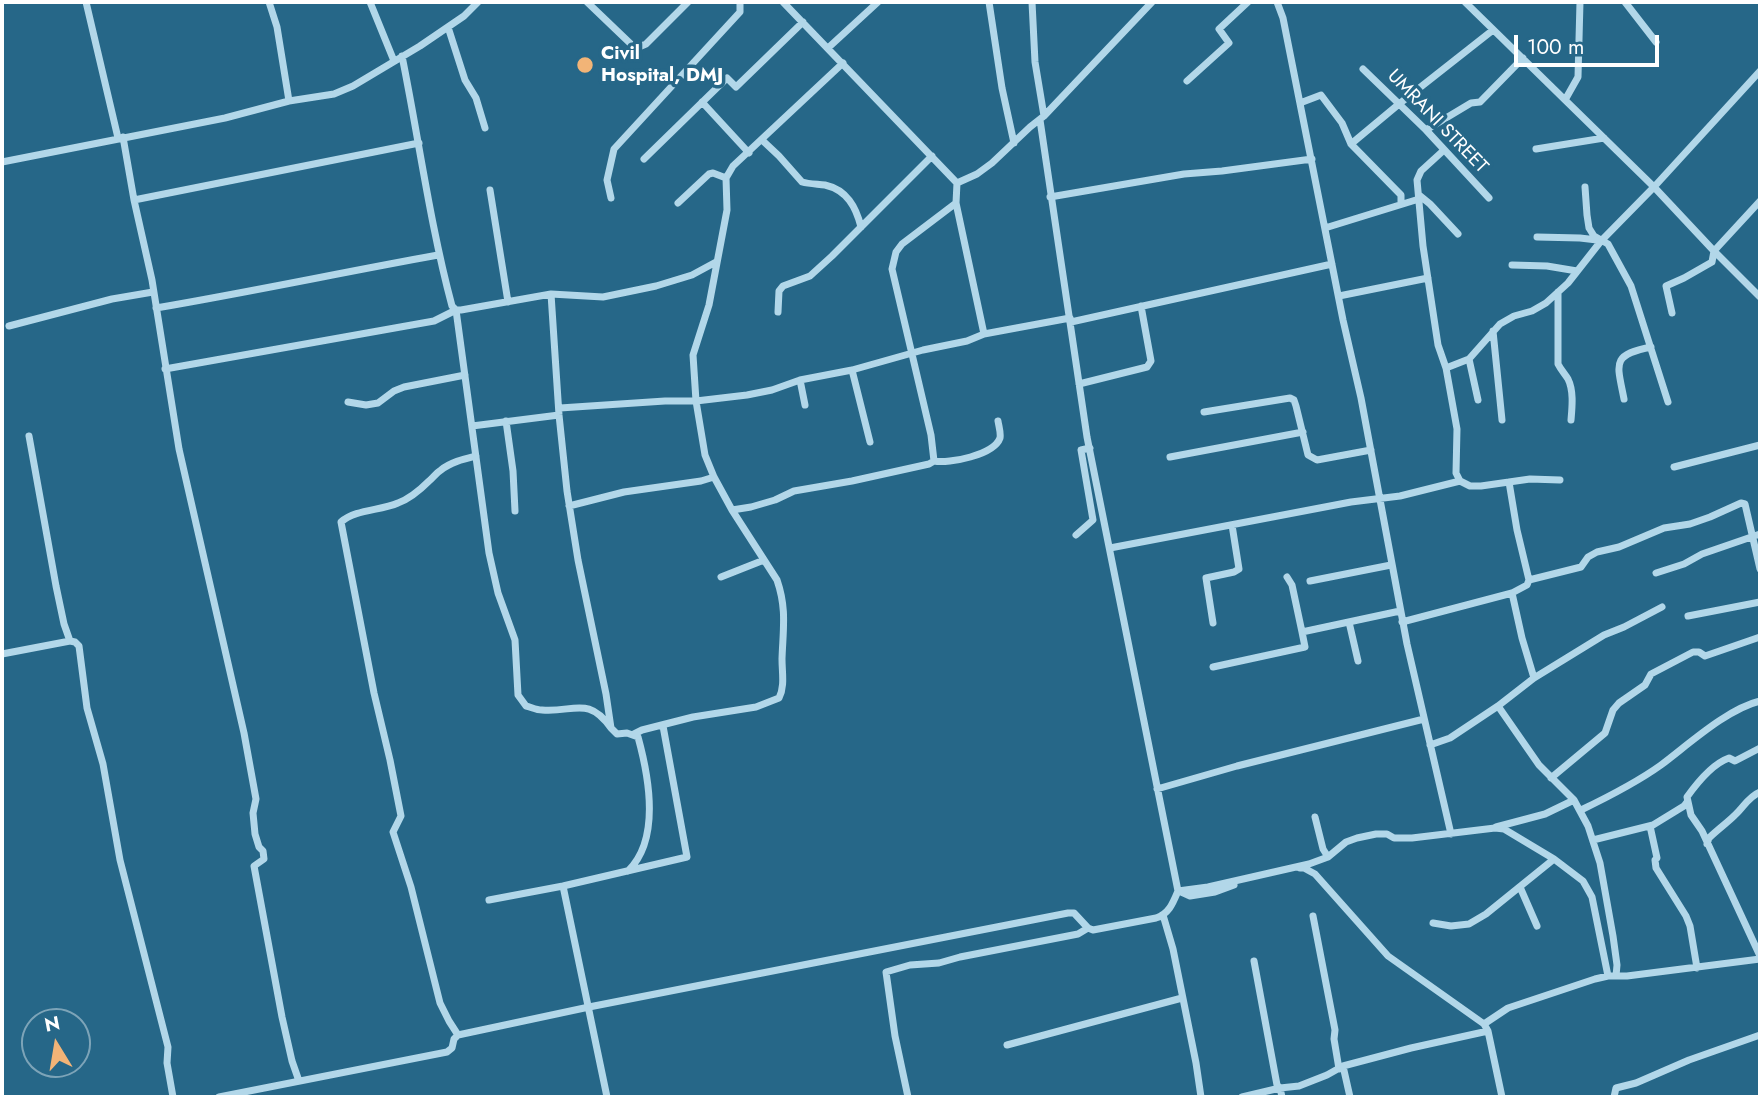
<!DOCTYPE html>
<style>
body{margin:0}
#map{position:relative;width:1762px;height:1099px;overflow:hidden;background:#266788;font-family:Jost,sans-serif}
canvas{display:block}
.frame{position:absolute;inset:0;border:4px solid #fff;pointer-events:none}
.north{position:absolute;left:21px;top:1008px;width:70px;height:70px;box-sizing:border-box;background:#266788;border:2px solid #7da4b8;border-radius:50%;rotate:349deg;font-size:19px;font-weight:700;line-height:28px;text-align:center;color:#fff}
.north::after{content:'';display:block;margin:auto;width:24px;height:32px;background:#f2b477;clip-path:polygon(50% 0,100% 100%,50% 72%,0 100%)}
.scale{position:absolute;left:1514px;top:35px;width:145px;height:32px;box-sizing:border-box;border:4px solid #fff;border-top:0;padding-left:9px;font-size:21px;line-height:24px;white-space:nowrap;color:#fff;-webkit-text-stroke:5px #266788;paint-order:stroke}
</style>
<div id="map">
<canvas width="1762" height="1099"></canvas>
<div class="frame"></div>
<div class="north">N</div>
<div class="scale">100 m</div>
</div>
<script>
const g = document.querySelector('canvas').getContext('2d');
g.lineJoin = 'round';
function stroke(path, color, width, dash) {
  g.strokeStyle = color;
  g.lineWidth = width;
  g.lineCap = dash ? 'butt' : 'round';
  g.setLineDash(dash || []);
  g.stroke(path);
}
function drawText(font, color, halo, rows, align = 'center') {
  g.font = font + ' Jost,sans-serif';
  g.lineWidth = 7;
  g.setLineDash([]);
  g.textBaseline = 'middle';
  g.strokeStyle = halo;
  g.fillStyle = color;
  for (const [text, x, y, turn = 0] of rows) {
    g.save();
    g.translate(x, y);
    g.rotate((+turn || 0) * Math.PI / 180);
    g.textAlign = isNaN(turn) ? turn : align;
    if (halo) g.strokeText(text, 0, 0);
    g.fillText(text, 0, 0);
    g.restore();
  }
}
const minor = new Path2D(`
 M86,2L118,138
 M269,2L277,27L289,101
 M370,2L394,61
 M587,2L634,47H639L646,44L688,2
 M783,2L957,183
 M989,2L1002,88L1014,143
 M1032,2L1035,62L1044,116
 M1277,2L1283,18L1343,320L1361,398L1407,644L1451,834
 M1465,2L1654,187L1714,251L1760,297
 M1625,2L1656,42
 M448,27L465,80L476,98L485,128
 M828,48L878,2
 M402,56C419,140 430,224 452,306L456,310H461L551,294L603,297L656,286L692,275L716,262
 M1363,69L1426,130L1489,198
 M1187,81L1229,43L1219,29L1248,2
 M1565,100L1578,77L1580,2
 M702,102L749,153
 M1300,103L1321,95L1342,123L1351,144L1401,195V204
 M1426,130L1471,103L1480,102L1523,58
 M123,137L134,200L152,280L179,449L244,733L256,799L253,813L255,834L259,847L263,851L264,859L254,866L282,1017L292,1061L299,1081
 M762,140L779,156L802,182C809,184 817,184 825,185C847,190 856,207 861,227
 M1351,144L1399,104L1493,30
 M1536,149L1604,138
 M1444,150L1421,171L1417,180L1423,246L1438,345L1446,368L1457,429L1456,473L1460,481
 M644,159L727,78L736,87L803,22
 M2,162L225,118L289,101L334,94L353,86L420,46L464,16L478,2
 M1585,187L1587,215L1589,228L1594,236L1608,244L1631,286L1668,402
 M490,190L508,302
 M1419,195L1430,204L1458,234
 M1050,197L1184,174L1222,171L1312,159
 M611,198L607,180L614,149L740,12V2
 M134,200L419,143
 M678,203L709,174L713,173L726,178
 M1325,228L1419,199
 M1537,237L1580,238L1597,240
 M1512,265L1547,266L1577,271
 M1558,292V364C1561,370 1565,374 1568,379C1574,391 1572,408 1571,420
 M551,294L559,415L567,491L578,560L606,694L611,728L617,734L627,733L638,737C649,777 661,839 628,871
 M1339,296L1428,278
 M156,308C250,292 344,272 438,255
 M778,312L779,291L783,286L810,276L832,256L932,156
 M1672,313L1666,286L1684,278L1712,262L1714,251L1760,201
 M1071,322L1332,264
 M9,326L112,299L153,292
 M1493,331L1502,420
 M984,334L956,203L957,183L977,174L992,163L1030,127L1044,116L1152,2
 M1469,359L1478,400
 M1446,368L1469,359L1500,324L1514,316L1532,311L1546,303L1568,283L1601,241L1654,187L1760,71
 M165,369L434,321L456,310L489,553L498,593L515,640L518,695L526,706C531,707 536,710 542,710C573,713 588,695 611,728
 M852,370L870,442
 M800,380L805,405
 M1079,384L1147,367L1151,361L1141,306
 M1624,399C1617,363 1611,355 1651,347
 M348,402L366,405L378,403L394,391L404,387L465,375
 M560,408L665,401H696L747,395L772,390L800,380L852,370L923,350L967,341L984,334L1070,318
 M1204,412L1290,398L1294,400L1296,406L1308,455L1317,460L1371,450
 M506,421L513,471L515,511
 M472,426L559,415
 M29,436L56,586L64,624L70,641L75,642L79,646L87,708L103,764L120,860L168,1047L167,1063L173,1097
 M1170,457L1303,432
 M934,461C949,464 994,455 1000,438C1001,433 999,427 998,421
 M1674,467L1760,445
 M569,506L624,492L701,481L714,477
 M732,510L751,507L775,500L794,491L852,481L929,464L934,461L931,435L892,269L896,252L902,244L956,203
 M1076,535L1093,520L1081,450L1090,448
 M1110,548L1351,502L1400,496L1460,481L1470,486H1481L1530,479L1560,480
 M1656,573L1684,564L1702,554L1760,534
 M721,577L764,560
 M1287,577L1292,585L1302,632
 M1529,580L1581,567L1588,557L1597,552L1619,547L1664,528L1690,524L1710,517L1741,503L1745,504L1760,569
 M1310,581L1391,565
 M1512,593L1522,638L1534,678
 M1688,616L1760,602
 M1349,622L1358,661
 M1402,622L1512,593L1527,585L1529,580L1517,530L1509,482
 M1213,623L1206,578L1234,572L1239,569L1232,525
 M2,654L70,641
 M1213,667L1305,647L1302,632L1400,611
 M1498,706L1539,765L1574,800L1588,826L1600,863L1613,936L1617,965L1616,976
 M634,734L642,730L693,717L756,707L779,698C785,686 782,673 782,659C783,629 787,609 777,580L732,510L714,477L705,455L696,401L693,355L709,305L727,210L726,178L733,166L843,63
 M1430,745L1450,738L1498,706L1534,678L1604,635L1624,627L1662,607
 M1760,748L1735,761L1729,758C1712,764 1697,783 1687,797L1691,815L1702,831L1760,956
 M1551,778L1605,733L1613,710L1619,703L1645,685L1651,674L1693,652H1699L1705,656L1760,637
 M1157,789L1237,766L1424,719
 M1581,810C1608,797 1636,783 1661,765C1689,744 1727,709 1760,701
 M1315,817L1323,849L1328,857
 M1650,826L1657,858L1655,860L1656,868L1686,916L1690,926L1697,968
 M1496,827L1545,814L1574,800
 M1593,840L1653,825L1684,806L1687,802
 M1707,844L1709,838C1717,830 1727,823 1735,815C1744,807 1748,797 1760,792
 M1300,868H1304L1315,874L1388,956L1484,1024L1488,1031L1502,1097
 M563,886L607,1097
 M1520,887L1537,926
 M1178,891L1208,887L1309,864L1328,857L1346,842L1357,838L1376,834H1387L1394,838H1412L1495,828L1504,829L1554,859L1583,881L1592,897L1608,976
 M1179,891L1190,896L1215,892L1234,885
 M489,900L563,886L687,857L663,726
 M1163,915L1173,949L1196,1063L1201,1097
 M1313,916L1335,1030L1334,1039L1339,1069
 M1433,923L1451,926L1469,924L1486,914L1554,859
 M1254,961L1277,1085L1280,1088L1282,1097
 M1484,1024L1508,1008L1595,979L1608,976H1627L1760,959
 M458,1035L449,1021L440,1003L411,887L393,832L401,816L390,760L374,693L341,522C356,509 380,511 398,503C409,499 420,490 429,481C433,478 436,473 441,470C451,462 464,459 476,456
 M1007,1045L1182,998
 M1343,1066L1350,1097
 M219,1097L447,1052L452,1048L454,1039L458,1035L589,1007L1068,913H1074L1088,928L1093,930L1156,918C1169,914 1173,903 1178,891L1087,437L1040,120
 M908,1097L895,1036L886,972L910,965L939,963L960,957L1078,934L1088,928
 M1242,1097L1280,1088L1299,1086L1327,1075L1343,1066L1411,1048L1488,1031
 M1614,1097L1616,1088L1636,1083L1689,1060L1760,1035`);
const markers = [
 [585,65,9,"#f2b477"]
];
const poiNames = [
 ["Civil",601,54],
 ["Hospital, DMJ",601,76]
];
const streetNames = [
 ["UMRANI STREET",1437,122,46]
];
stroke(minor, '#b2d7e9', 7);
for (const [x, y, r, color] of markers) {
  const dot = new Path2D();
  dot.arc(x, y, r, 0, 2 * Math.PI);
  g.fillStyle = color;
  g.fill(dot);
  stroke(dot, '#266788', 2.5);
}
drawText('bold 19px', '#fff', '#266788', poiNames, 'left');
drawText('19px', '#fff', '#266788', streetNames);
</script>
